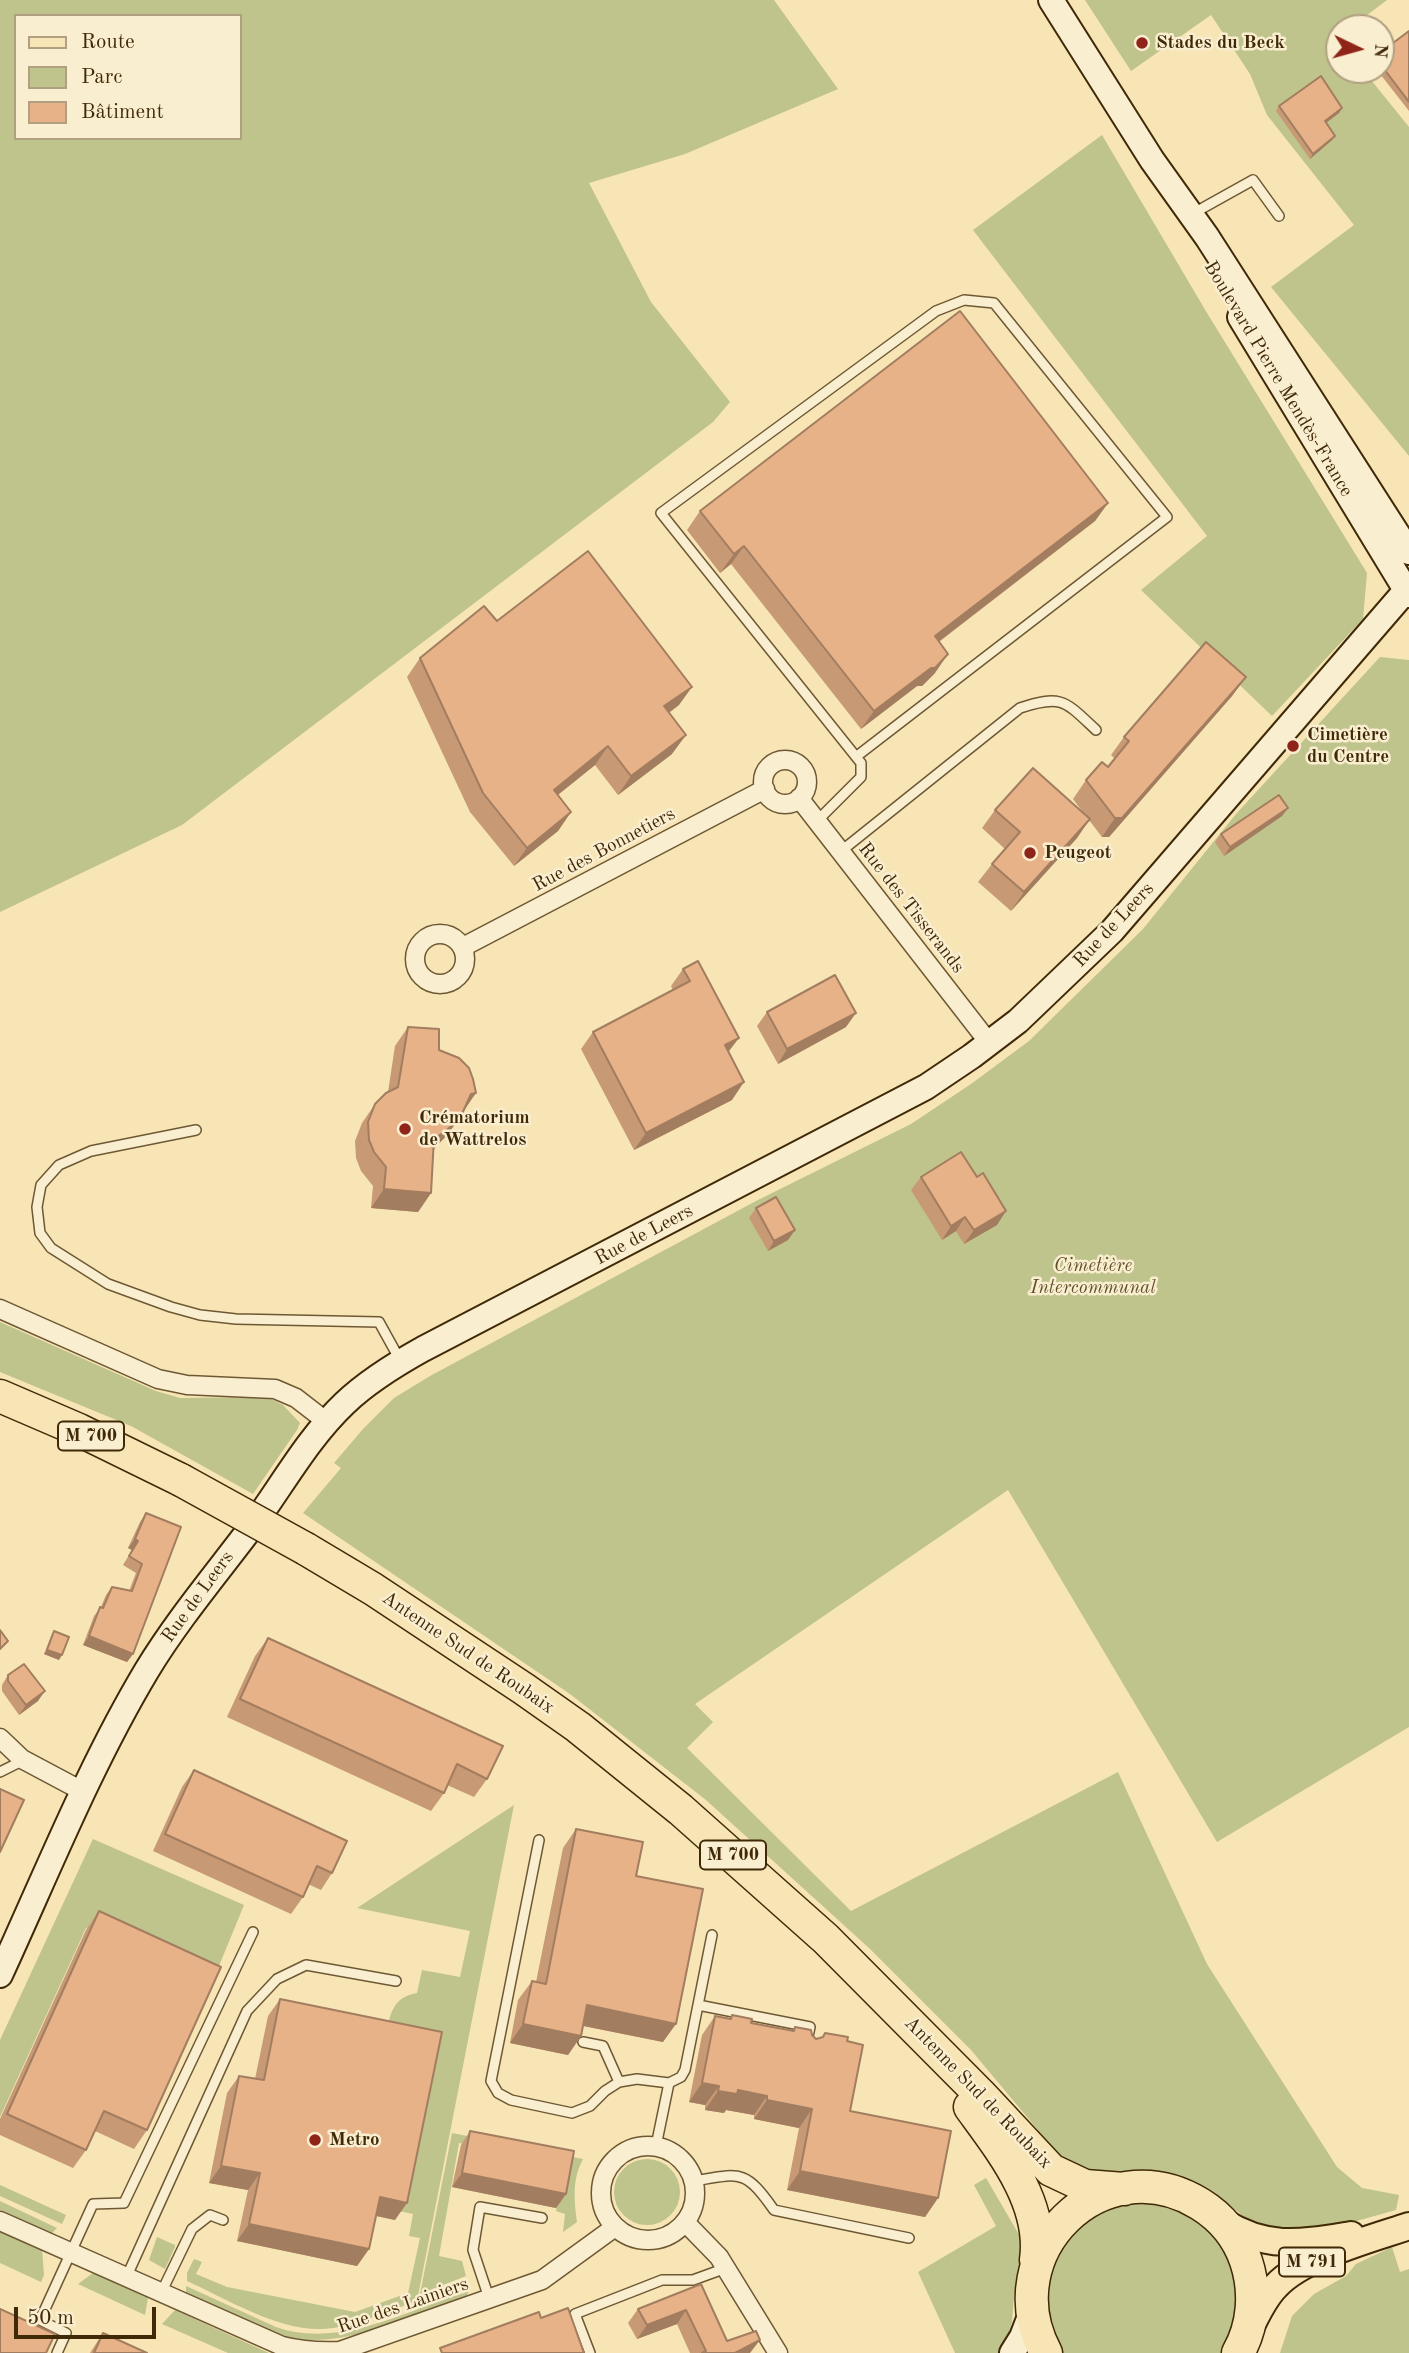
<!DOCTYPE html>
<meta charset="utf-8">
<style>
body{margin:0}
#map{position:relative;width:1409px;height:2353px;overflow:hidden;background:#f7e5b6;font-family:"Old Standard TT",serif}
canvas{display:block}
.legend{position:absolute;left:14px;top:14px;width:228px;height:126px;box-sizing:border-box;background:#faeed0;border:2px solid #b09f80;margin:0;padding:9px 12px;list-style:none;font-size:21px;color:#402907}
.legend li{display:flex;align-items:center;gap:14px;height:35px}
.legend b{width:35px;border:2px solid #b09f80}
.north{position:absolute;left:1325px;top:14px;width:70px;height:70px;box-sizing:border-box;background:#faeed0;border:2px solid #b09f80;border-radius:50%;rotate:95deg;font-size:19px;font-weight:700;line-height:28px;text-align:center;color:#402907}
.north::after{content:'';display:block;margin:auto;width:24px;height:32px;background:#8f2418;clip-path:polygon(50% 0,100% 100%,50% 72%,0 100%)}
.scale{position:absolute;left:14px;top:2307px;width:142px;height:32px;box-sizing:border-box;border:4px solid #402907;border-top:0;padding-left:9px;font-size:21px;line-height:24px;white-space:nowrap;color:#402907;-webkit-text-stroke:5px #faeed0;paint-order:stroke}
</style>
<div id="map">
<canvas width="1409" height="2353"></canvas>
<ul class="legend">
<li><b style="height:9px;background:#f7e5b6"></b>Route</li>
<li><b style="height:19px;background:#bfc38c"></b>Parc</li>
<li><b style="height:19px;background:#e7b288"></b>Bâtiment</li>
</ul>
<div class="north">N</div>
<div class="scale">50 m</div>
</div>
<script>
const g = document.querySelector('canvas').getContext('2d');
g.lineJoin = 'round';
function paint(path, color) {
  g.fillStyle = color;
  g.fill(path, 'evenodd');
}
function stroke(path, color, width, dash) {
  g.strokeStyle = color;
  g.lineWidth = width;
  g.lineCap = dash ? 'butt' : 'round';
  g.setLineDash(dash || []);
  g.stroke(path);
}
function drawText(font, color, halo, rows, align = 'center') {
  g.font = font + ' "Old Standard TT",serif';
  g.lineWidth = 5;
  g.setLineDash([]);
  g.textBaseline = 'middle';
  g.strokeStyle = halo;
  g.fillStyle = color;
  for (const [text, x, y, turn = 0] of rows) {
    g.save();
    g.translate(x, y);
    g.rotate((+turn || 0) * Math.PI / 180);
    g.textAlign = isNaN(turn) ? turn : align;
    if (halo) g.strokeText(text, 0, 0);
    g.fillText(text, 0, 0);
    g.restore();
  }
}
const green = new Path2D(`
 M0,0H774L838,89L685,154L589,183L651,302L730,402L713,422L182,825L0,912ZM16,16H240V138H16Z
 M1085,0H1387L1350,28H1339V70H1363L1409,127V456L1271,287L1354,225L1267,115L1250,74L1211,15L1131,71Z
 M1102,135L1207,313L1367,573L1363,619L1272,716L1141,590L1207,536L973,230Z
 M1380,657L1409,660V1727L1217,1842L1008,1490L695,1704L713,1722L687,1748L851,1911L1118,1772L1207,1964L1337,2167L1362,2188L1399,2195L1396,2210L1342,2225L1284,2229L1254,2225L1210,2189L1190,2181L1169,2175L1099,2176L1063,2160L971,2050L869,1948L706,1800L570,1694L303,1513L341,1468L334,1463L363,1429L394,1398L430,1376L756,1201L911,1124L971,1084L1029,1041L1143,929L1236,814Z
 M0,1322L156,1391L180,1398L267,1397L283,1405L300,1423L297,1430L253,1494L131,1426L0,1372Z
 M514,1805L417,2301C387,2311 355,2327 323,2329C278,2331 227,2299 187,2281V2273L194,2259L202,2262L196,2274L227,2287L355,2312L408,2293L420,2238L409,2236L413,2214L399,2211L385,2038C390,2015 392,1997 417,1993L422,1970L460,1977L470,1931L357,1908Z
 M93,1839L244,1905L212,1983L86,1928L0,2117V2040Z
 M452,2133L583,2159C572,2180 574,2198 577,2222L563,2232L565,2214L556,2211L565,2163L459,2143L439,2256L462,2261L466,2276L420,2294Z
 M614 2192a33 33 0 1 1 66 0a33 33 0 1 1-66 0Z
 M986,2178L1021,2238L1023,2251L1014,2296L1012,2322L1008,2336L998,2353H955L918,2272L996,2226L974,2185Z
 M0,2185L66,2215L62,2224L0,2196Z
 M0,2201L57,2228L51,2234L0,2210Z
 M1118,2203H1168L1212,2229L1232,2259L1240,2302L1228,2344L1222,2353H1062L1047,2318L1049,2269L1075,2227Z
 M0,2230L42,2249L44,2275L41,2282L0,2263Z
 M157,2237L175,2245V2247L165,2269L149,2260Z
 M1392,2247L1400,2272L1409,2269V2353H1280L1292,2316L1314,2294L1346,2276L1356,2264Z
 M93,2273L148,2298L145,2315L78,2284Z
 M186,2286L276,2327C337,2349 411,2311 469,2289L467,2296L462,2299C406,2319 334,2353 274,2335C244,2324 215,2308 186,2294Z
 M175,2310L269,2353H228L162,2324Z`);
const lane = new Path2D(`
 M1192,214L1253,180L1279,216
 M817,821L861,777V763L661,513L936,311L964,300L994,303L1167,517L857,756
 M840,852L1020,708C1062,694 1065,701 1096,730
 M196,1130L91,1151L59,1165L41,1185L37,1207L40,1233L51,1248L108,1284L171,1307L200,1315L236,1319L379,1322L400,1360
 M0,1772L24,1760
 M539,1840L491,2081L498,2093L511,2100L572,2113L590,2106L605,2091L619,2082L637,2079L669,2083L656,2146
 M698,2005L810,2027L807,2041
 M583,2042L603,2046L619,2082
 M669,2083L681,2077L685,2070L712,1935
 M694,2181C741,2173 745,2169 774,2210L909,2238
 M126,2278L247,2011L277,1979L306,1965L396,1981
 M161,2293L192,2229L210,2215L223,2220
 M489,2298L473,2250L480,2207L542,2218
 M57,2353L66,2333L40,2320L93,2204L124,2203L253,1932
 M590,2353L575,2314L662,2280H693L726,2268`);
const street = new Path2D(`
 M763 782a22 22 0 1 1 44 0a22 22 0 1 1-44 0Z
 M799,798L990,1044
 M415 959a25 25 0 1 1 50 0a25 25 0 1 1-50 0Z
 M463,947L765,789
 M0,1309L158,1379L187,1385L275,1389L296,1398L327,1422
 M0,1738L22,1759L84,1792
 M601 2193a47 47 0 1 1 94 0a47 47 0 1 1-94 0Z
 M0,2221L282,2346C302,2351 320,2352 340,2351L542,2280L615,2227
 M685,2222L719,2257L778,2353`);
const secondary = new Path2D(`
 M1051,0L1152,160L1207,237L1409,552
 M1240,317L1409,595
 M0,1975C47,1873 89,1767 147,1670C178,1619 217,1573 253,1525C283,1484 308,1438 345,1403C368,1381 396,1364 423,1349L926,1087L972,1056L1018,1021L1112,931L1409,587
 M1012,2353L1022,2337L1032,2311`);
const primary = new Path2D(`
 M1223,2222C1267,2250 1301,2243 1351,2235
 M1250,2328C1257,2314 1264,2298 1276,2286C1303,2257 1370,2239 1409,2226`);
const highway = new Path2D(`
 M0,1396L79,1430L181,1480
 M306,1549L373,1589L524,1689L578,1727L681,1810L826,1939L980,2094L1051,2170L1085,2186L1124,2189
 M970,2107C1002,2151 1044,2203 1036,2260
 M1046,2353C992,2253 1102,2144 1200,2204C1221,2217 1238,2237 1246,2261C1256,2291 1254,2325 1238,2353`);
const highwayBridge = new Path2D(`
 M181,1480L306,1549`);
const wall = new Path2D(`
 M1409,31V111L1377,70H1381V52Z
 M1279,106L1342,108L1339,113L1326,123L1335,136L1332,140L1310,159L1276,111Z
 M1108,503L1095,521L939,642L935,673L922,686H917L861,729L731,564L720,573L687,530L700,511Z
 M497,621L679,705L669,713L672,754L618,795L595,765L558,795L571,812L558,831L514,866L470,812L407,677L420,658Z
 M1246,677L1232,696L1109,837H1102L1089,820L1077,838L1011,911L978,882L992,864L1005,849L982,828L995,810L1085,815L1073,799L1086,780L1108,767L1115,759L1111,755L1124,737Z
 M1288,808L1282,816L1224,856L1215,842L1221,834Z
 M683,969L729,1052L732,1100L634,1150L581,1049L593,1032L673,990L671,986Z
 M767,1012L846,1027L778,1064L757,1026Z
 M408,1027L439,1050L463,1111L448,1134L433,1150L431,1193L418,1212L371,1208L373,1186L361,1171L356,1158L355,1141L362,1123L375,1104L388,1092L395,1046Z
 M921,1177L997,1225L964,1244L956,1231L942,1240L911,1190Z
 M756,1208L795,1230L788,1240L768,1251L749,1218Z
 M146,1513L181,1527L133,1654L127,1662L83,1645L94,1616L101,1607L106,1595L112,1587L129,1591L136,1573L123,1565L132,1550L128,1548L140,1522Z
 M54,1631L59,1660L44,1654L51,1636Z
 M268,1638L487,1779L474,1797L447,1785L444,1793L431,1811L227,1717L255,1656Z
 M8,1675L38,1701L19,1715L2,1691V1685Z
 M194,1770L332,1873L321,1890L308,1884L303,1897L291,1914L153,1851L182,1787Z
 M576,1829L636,1876L663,2042L583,2026L581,2036L568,2055L510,2043L518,2000L532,1981L536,1982L563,1848Z
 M99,1911L147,2130L134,2149L95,2131L86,2150L73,2168L0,2135V2119L86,1930Z
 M280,1999L395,2220L376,2216L369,2249L357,2266L237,2241L248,2190L209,2183L227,2093L239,2076L255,2079L268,2016Z
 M732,2015L751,2023L793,2031L795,2027L812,2035L816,2039L822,2038L825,2033L847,2041L850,2111L938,2198L925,2217L787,2190L799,2128L754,2119V2115L726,2110L724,2113L705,2110V2105L689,2102L702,2035L715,2016L729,2019Z
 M470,2131L566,2194L556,2208L452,2187L461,2145Z
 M701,2284L727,2341L750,2353H690L677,2324L637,2339L628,2323L638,2309Z
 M103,2333L147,2353H90Z`);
const shadedWall = new Path2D(`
 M1342,108L1339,113L1322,126L1325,121Z
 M1335,136L1332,140L1310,159L1313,154Z
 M1108,503L1095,521L921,655L935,636Z
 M744,546L731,564L720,573L734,554Z
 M948,654L935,673L922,686H917L861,729L874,711Z
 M1246,677L1232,696L1109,837H1102L1115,818Z
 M692,687L679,705L651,725L664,706Z
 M686,735L672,754L618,795L631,776Z
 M608,746L595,765L540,809L554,790Z
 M1288,808L1282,816L1224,856L1230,847Z
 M571,812L558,831L514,866L527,848Z
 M1090,819L1077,838L1011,911L1024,892Z
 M856,1013L846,1027L778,1064L787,1049Z
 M739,1038L726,1055L725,1045Z
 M744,1082L732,1100L634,1150L646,1133Z
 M476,1093L463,1112L471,1094Z
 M461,1116L448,1134L431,1152L434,1138Z
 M384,1189L431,1193L418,1212L371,1208Z
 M1006,1211L997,1225L964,1244L974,1230Z
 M965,1217L956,1231L942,1240L951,1226Z
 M795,1230L788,1240L768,1251L774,1241Z
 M135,1539L138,1541L132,1550L128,1548Z
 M89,1636L133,1654L127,1662L83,1645Z
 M47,1650L62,1655L59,1660L44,1654Z
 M45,1691L38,1701L19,1715L26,1705Z
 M587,2005L676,2024L663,2042L574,2024Z
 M523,2024L581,2036L568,2055L510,2043Z
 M702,2083L719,2086L705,2105L689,2102Z
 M738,2090L767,2096L754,2115L726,2110L724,2113L705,2110L718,2091Z
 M767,2100L812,2109L799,2128L754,2119Z
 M221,2166L260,2173L248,2190L209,2183Z
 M800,2171L938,2198L925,2217L787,2190Z
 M462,2173L566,2194L556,2208L452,2187Z
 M380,2197L407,2203L395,2220L368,2214Z
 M249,2224L369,2249L357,2266L237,2241Z
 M686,2310L677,2324L637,2339L647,2325Z
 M760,2340L750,2353H735Z`);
const building = new Path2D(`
 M1409,31V102L1381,65V52Z
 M1321,76L1342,108L1325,121L1335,136L1313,154L1279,106Z
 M960,311L1108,503L935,636L948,654L935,668H931L874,711L744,546L734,554L700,511Z
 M588,551L692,687L664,706L686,735L631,776L608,746L554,790L571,812L527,848L483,793L420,658L484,606L497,621Z
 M1206,642L1246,677L1122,818H1115L1086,780L1102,762L1108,767L1129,741L1124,737Z
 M1033,768L1090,819L1024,892L992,864L1020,832L995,810Z
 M1279,795L1288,808L1230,847L1221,834Z
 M698,961L739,1038L725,1045L744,1082L646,1133L593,1032L690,981L683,969Z
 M835,975L856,1013L787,1049L767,1012Z
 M408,1027L439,1029V1050L459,1058L469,1068L473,1079L476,1093L471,1094L461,1116L444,1133L434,1138L431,1193L384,1189L386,1167L374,1152L369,1140L368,1122L375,1104L386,1093L398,1087Z
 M961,1152L977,1177L983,1173L1006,1211L974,1230L965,1217L951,1226L921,1177Z
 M776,1197L795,1230L774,1241L756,1208Z
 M146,1513L181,1527L133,1654L89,1636L100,1607L103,1608L112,1587L132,1591L142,1564L129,1556L138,1541L135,1539Z
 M0,1630L8,1641L0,1649Z
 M54,1631L69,1637L62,1655L47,1650Z
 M268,1638L503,1746L487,1779L457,1764L444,1793L240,1699Z
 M24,1664L45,1691L26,1705L8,1681V1675Z
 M194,1770L347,1841L332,1873L317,1866L303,1897L165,1834Z
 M0,1789L24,1800L0,1852Z
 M576,1829L643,1842L636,1876L703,1889L676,2024L587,2005L581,2036L523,2024L532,1981L546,1984Z
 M99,1911L221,1967L147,2130L104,2111L86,2150L7,2114Z
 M280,1999L442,2032L407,2203L380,2197L369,2249L249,2224L260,2173L221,2166L239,2076L264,2080Z
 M732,2015L752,2019L751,2023L794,2031L795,2027L811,2030L812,2035L816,2039L823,2037L825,2033L848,2037L847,2041L863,2045L850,2111L951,2131L938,2198L800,2171L812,2109L767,2100V2096L738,2090L737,2094L718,2091L719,2086L702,2083L715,2016L731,2019Z
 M470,2131L574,2151L566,2194L462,2173Z
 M701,2284L727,2341L756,2331L760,2340L735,2353H702L706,2351L686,2310L647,2325L638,2309Z
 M568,2308L584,2353H442L440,2348L539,2312L541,2318Z
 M0,2309L55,2334L46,2353H0Z
 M103,2333L147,2353H94Z`);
const markers = [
 [1142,43,7,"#8f2418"],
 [1293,746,7,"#8f2418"],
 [1030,853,7,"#8f2418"],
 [405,1129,7,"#8f2418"],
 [315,2140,7,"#8f2418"]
];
const shields = [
 [91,1436,66],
 [733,1855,66],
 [1312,2262,66]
];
const shieldNames = [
 ["M 700",91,1436],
 ["M 700",733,1855],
 ["M 791",1312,2262]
];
const poiNames = [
 ["Stades du Beck",1156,43],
 ["Cimetière",1307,735],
 ["du Centre",1307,757],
 ["Peugeot",1044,853],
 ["Crématorium",419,1118],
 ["de Wattrelos",419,1140],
 ["Metro",329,2140]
];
const streetNames = [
 ["Boulevard Pierre Mendès-France",1278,379,59],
 ["Rue des Bonnetiers",604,850,-28],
 ["Rue des Tisserands",911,908,52],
 ["Rue de Leers",1114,925,-47],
 ["Rue de Leers",644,1235,-28],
 ["Rue de Leers",198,1597,-54],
 ["Antenne Sud de Roubaix",468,1653,34],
 ["Antenne Sud de Roubaix",978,2093,46],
 ["Rue des Lainiers",403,2306,-19]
];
const parkNames = [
 ["Cimetière",1093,1266],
 ["Intercommunal",1093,1288]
];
paint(green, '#bfc38c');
stroke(lane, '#6e5833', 12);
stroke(street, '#6e5833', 21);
stroke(secondary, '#402907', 28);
stroke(primary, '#402907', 30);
stroke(highway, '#402907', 35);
stroke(lane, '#faeed0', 9);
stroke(street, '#faeed0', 18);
stroke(secondary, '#faeed0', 24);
stroke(primary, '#f7e5b6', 26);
stroke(highway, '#f7e5b6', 32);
stroke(highwayBridge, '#402907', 35, []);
stroke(highwayBridge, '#f7e5b6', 32);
paint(wall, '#c79975');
paint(shadedWall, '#a27d5f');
paint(building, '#e7b288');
stroke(building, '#a27d5f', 2);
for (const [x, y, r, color] of markers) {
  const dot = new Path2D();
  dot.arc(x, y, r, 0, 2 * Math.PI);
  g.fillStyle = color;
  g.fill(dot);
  stroke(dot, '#faeed0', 2.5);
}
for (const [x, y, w] of shields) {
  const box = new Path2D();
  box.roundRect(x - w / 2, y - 14.5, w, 29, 5);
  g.fillStyle = '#faeed0';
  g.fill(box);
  stroke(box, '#402907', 2);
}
drawText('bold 18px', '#402907', null, shieldNames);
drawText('bold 19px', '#402907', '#faeed0', poiNames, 'left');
drawText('19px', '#402907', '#faeed0', streetNames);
drawText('italic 19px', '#605028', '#faeed0', parkNames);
</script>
